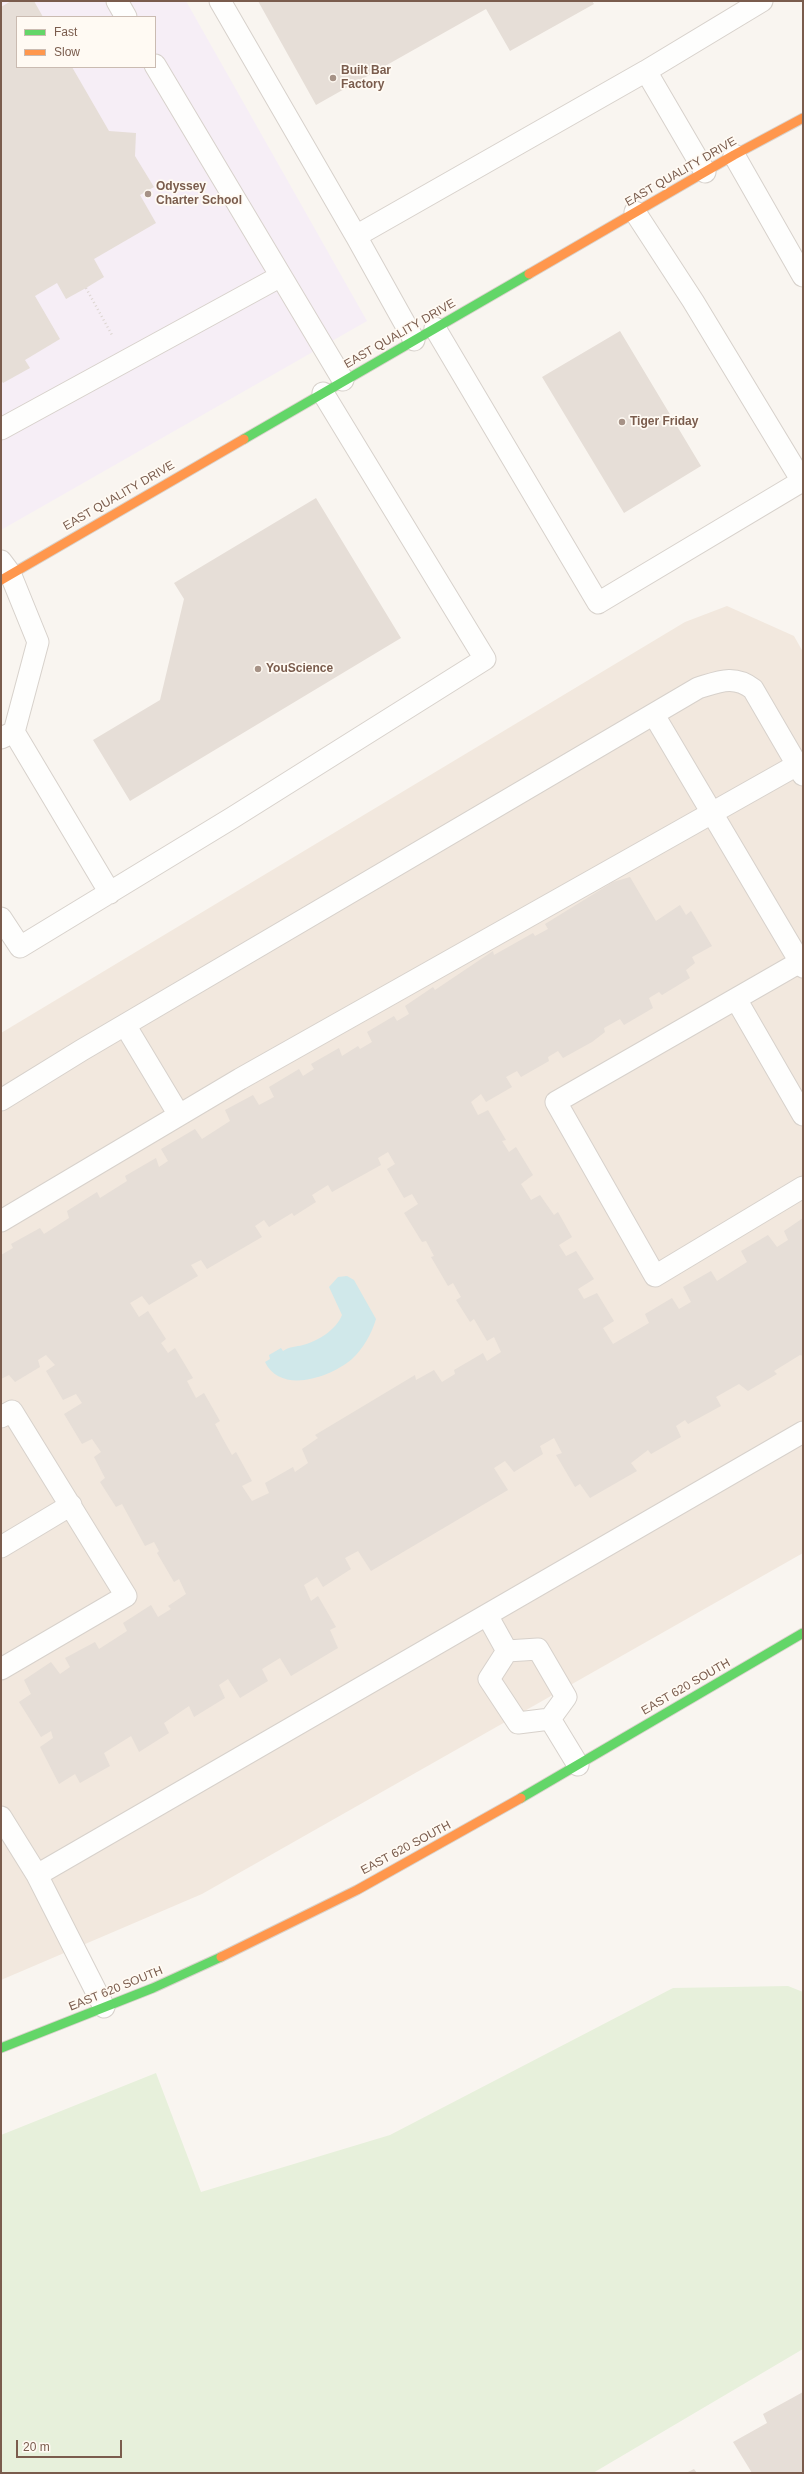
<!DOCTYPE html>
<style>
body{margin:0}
#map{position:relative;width:804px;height:2474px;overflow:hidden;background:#f9f5f0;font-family:Helvetica,sans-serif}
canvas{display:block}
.frame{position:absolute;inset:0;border:2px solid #7a5c4d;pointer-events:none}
.legend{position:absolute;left:16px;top:16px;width:140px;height:52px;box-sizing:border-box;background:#fffaf3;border:1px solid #cabbb1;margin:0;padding:5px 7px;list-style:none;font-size:12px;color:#7a5c4d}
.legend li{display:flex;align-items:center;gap:8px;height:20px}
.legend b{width:20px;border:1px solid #cabbb1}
.scale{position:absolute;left:16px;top:2440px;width:106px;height:18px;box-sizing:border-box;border:2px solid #7a5c4d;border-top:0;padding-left:5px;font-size:12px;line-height:14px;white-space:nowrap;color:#7a5c4d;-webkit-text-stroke:3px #fffaf3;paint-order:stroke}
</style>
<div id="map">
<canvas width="804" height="2474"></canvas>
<div class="frame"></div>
<ul class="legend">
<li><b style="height:5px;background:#63d668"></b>Fast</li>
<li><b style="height:5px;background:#ff974d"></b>Slow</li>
</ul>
<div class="scale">20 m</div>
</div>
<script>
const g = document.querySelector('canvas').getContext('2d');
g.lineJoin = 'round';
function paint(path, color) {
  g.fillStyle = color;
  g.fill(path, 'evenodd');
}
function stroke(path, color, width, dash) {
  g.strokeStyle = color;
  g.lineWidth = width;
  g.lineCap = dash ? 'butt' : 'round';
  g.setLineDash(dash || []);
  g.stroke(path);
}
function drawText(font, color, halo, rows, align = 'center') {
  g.font = font + ' Helvetica,sans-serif';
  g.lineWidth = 3.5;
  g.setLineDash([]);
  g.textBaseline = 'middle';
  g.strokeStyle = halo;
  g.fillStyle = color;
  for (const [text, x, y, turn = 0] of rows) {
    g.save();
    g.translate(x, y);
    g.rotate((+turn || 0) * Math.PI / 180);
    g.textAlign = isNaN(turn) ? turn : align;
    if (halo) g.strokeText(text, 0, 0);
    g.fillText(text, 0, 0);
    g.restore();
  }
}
const residential = new Path2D(`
 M727,606L794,636L803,652V1553L202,1894L1,1980V1033L685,622Z`);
const education = new Path2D(`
 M1,1H186L367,321L1,530ZM17,17H155V67H17Z`);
const green = new Path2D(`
 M788,1986L803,1992V2349L593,2473H1V2135L156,2073L201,2192L390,2135L673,1988Z`);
const water = new Path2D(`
 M347,1276L354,1280L376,1319C372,1333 363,1349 352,1359C331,1377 281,1395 265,1362L270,1359L269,1355L281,1348L283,1351C290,1346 296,1347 303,1345C318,1341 336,1330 342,1315L329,1287L338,1277Z`);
const building = new Path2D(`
 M11,1H34L43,17H17V67H72L109,131L136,133L135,156L154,187L140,195L156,223L94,259L104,277L86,288L66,299L57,283L35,296L60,339L25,360L30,368L3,383L1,380V7Z
 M258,1H592L594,4L510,51L486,9L316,105Z
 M620,331L701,466L624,513L542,377Z
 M316,498L401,638L130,801L93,740L160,700L184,599L174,583Z
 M630,877L656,921L680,905L686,915L691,911L712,946L692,957L695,963L686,970L690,978L662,995L659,992L649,998L653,1008L624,1025L620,1019L604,1028L605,1032L592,1042L563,1058L558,1051L548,1057L549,1061L521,1077L517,1071L506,1077L512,1087L486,1102L481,1094L471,1102L478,1115L488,1110L506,1140L502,1141L509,1152L516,1147L533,1175L521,1184L531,1200L540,1195L554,1215L558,1212L572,1237L559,1245L566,1256L576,1251L594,1279L578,1289L584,1299L597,1293L614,1321L603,1328L613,1344L649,1323L645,1314L672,1298L679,1309L691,1302L683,1287L711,1271L717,1281L747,1262L741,1251L768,1235L777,1247L788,1240L784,1231L803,1218V1356L800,1355L774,1371L777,1374L748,1391L739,1384L716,1397L721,1406L688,1424L685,1420L676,1426L681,1437L651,1454L648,1450L631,1463L637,1471L590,1498L580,1484L575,1487L556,1455L562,1453L554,1438L540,1446L543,1454L514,1472L505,1461L494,1468L508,1490L371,1571L358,1551L345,1558L351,1569L323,1587L317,1577L304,1585L311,1601L318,1596L336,1627L330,1630L338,1648L291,1676L280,1658L262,1669L268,1681L240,1698L228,1679L219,1685L225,1698L194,1717L189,1706L164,1723L169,1733L139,1752L131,1736L104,1753L110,1766L80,1783L75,1774L59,1784L40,1747L53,1738L51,1731L41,1737L19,1702L31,1694L24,1680L51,1662L60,1674L70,1667L65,1658L95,1642L99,1649L127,1631L123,1623L151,1605L158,1617L171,1609L168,1606L186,1594L179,1579L174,1582L157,1553L159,1551L154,1542L145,1546L122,1504L116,1507L100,1482L105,1478L94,1457L101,1452L92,1439L82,1444L64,1414L82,1403L76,1394L63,1400L46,1371L55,1365L46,1355L38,1360L40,1367L15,1382L9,1375L1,1379V1255L13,1248L11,1244L40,1228L44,1234L69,1218L67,1211L97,1192L100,1198L127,1181L125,1176L156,1158L159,1167L168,1161L161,1149L195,1129L202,1139L230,1121L225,1110L253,1095L259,1105L274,1097L269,1087L299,1069L303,1076L314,1069L311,1064L339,1048L342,1056L358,1046L360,1049L372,1042L367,1032L394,1016L397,1021L409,1014L405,1006L433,987L435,990L493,951L494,955L533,933L535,936L548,929L545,924L613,882ZM388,1152L395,1164L387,1169L404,1198L412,1194L418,1204L404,1213L422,1242L426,1241L434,1256L431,1257L448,1286L453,1283L461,1297L456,1300L470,1322L474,1319L487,1341L494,1337L501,1352L487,1361L483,1353L454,1370L455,1374L442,1382L434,1370L416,1380L415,1375L315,1435L318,1438L302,1449L308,1463L295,1472L293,1467L265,1483L269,1493L252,1501L242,1486L252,1481L236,1452L232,1455L223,1439L215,1424L220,1421L204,1393L196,1398L187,1381L193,1378L175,1348L168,1353L161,1343L166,1339L148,1311L139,1317L130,1303L142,1296L149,1305L198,1276L191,1265L201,1260L207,1269L262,1237L255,1226L264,1220L269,1227L292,1213L294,1216L316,1202L312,1195L328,1185L332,1192L381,1165L378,1158Z
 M803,2392V2473H752L733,2442L767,2423L763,2414Z
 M694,2469L697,2473H686Z`);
const path = new Path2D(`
 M86,288L112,335`);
const lane = new Path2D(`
 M117,1L126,17
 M220,1L356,236
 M155,65L343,380
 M734,155L803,276
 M705,172L646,71L762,1
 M635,212L693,301L802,481
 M435,328L598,603L802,481L803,483
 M414,340L356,236L646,71
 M1,429L281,276
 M1,561L10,573L38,642L14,732L1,738
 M654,715L803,967
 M14,732L110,893
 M1,918L20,947L232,818L485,659L323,393
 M800,962L556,1102L655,1276L803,1187
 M736,999L803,1115
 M125,1025L179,1115
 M1,1100L82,1050L698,688C718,682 734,674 753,689L803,775
 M1,1221L240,1079L797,765
 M1,1417L12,1411L126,1596L1,1669
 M1,1547L71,1505
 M487,1615L507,1651
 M538,1649L566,1697L550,1719L518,1723L489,1679L507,1651Z
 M550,1719L578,1765
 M1,1817L37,1875L104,2007
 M37,1875L803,1432`);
const fast = new Path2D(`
 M244,439L529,274
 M521,1798L803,1633
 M1,2048L153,1988L221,1957`);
const slow = new Path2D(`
 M529,274L734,155L803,118
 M1,580L244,439
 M221,1957L357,1890L521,1798`);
const markers = [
 [333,78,4,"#a69286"],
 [148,194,4,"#a69286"],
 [622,422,4,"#a69286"],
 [258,669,4,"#a69286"]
];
const poiNames = [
 ["Built Bar",341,71],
 ["Factory",341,85],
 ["Odyssey",156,187],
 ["Charter School",156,201],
 ["Tiger Friday",630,422],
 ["YouScience",266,669]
];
const streetNames = [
 ["EAST QUALITY DRIVE",681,172,-30],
 ["EAST QUALITY DRIVE",400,334,-30],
 ["EAST QUALITY DRIVE",119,496,-30],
 ["EAST 620 SOUTH",686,1687,-30],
 ["EAST 620 SOUTH",406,1848,-28],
 ["EAST 620 SOUTH",116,1989,-22]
];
paint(residential, '#f2e8de');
paint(education, '#f6eef6');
paint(green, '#e7f0db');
paint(water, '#d0e8ea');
paint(building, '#e6ded7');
stroke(lane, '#d7d1cb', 23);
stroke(fast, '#d9d2cb', 11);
stroke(slow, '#d9d2cb', 11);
stroke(path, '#dcd5d0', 2.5, [1, 3]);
stroke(lane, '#fefefd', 21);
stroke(fast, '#63d668', 9);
stroke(slow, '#ff974d', 9);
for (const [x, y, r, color] of markers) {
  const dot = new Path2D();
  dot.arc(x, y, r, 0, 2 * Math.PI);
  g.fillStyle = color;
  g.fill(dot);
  stroke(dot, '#fffaf3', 1.5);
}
drawText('bold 12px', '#7a5c4d', '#fffaf3', poiNames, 'left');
drawText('12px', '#7a5c4d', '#fffaf3', streetNames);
</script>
